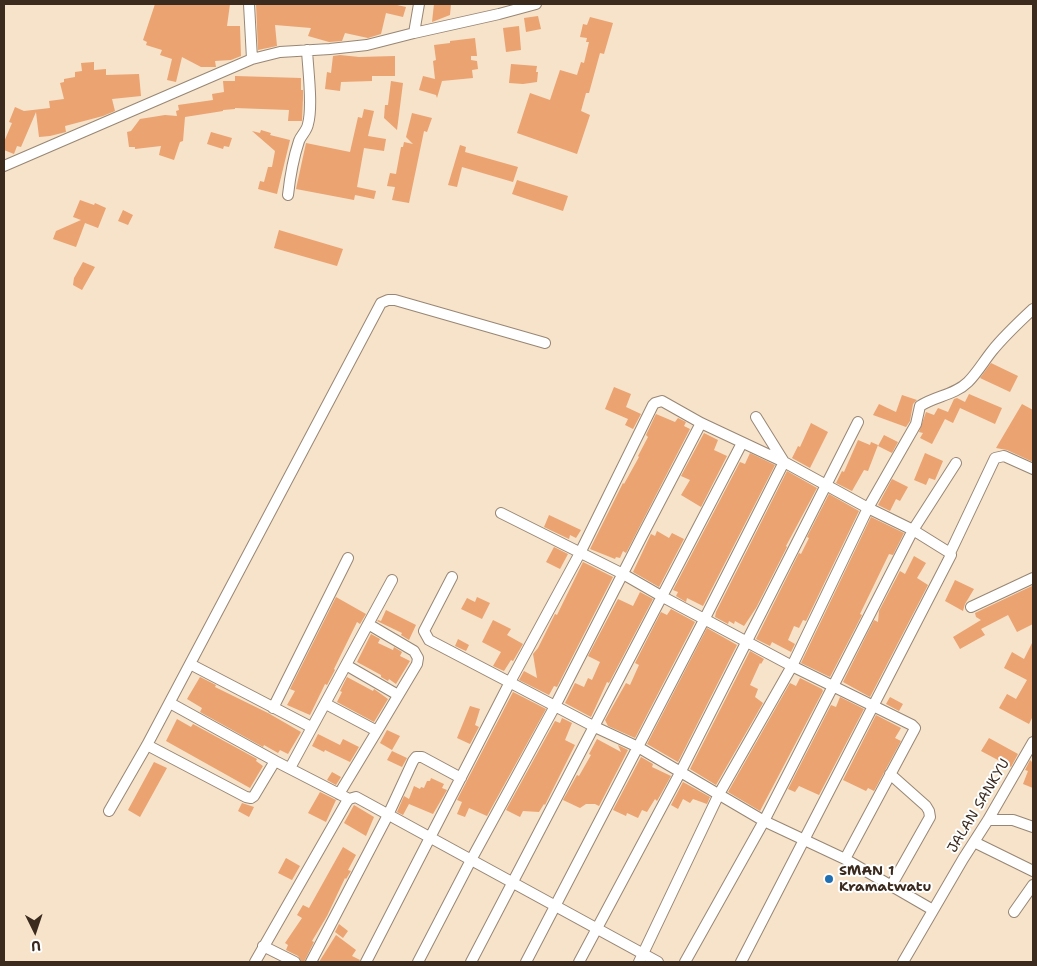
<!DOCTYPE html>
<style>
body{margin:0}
#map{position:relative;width:1037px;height:966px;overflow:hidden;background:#f6e3ca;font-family:"Shantell Sans",sans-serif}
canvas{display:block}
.frame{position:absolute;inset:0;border:5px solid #3b2a1e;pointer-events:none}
.north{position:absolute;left:10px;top:906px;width:50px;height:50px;-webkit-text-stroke:4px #fff;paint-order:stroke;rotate:176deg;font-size:14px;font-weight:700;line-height:20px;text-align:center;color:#3b2a1e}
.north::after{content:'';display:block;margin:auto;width:18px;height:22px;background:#3b2a1e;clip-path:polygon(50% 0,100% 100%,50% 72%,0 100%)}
</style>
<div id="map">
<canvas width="1037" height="966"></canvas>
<div class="frame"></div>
<div class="north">U</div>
</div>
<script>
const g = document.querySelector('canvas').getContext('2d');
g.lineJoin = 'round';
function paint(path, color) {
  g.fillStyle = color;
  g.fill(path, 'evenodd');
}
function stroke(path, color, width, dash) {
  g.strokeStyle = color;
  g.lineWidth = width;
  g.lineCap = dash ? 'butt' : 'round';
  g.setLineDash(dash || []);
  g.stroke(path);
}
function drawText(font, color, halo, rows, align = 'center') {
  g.font = font + ' "Shantell Sans",sans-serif';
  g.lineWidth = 4;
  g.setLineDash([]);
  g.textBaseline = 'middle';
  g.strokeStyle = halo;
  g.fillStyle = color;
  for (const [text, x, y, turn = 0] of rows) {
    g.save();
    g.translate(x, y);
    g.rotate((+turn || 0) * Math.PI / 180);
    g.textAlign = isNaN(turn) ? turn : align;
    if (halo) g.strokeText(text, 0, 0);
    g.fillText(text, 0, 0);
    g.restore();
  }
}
const building = new Path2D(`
 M155,4H230L227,26H240L241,56L231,60L215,61L216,67H201L182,57L176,82L167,80L172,59L160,55L162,50L146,45L147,42L143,40Z
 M256,4H397V5L406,7L403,17L386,13L381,34L368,38L345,33L342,41L329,42L308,36L311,28L275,25L277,46L258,50Z
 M434,4H451L450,15L432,22Z
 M538,16L541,29L526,32L524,18Z
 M590,17L613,23L604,54L600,53L589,93H586L581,111L590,115L577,154L517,133L530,93L550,100L560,70L577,75L581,62L584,63L589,42H586L587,38L580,37L583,24L587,25Z
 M519,26L521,50L506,52L503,28Z
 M475,38L477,56H471V60L477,61L478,69L472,70L473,78L442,81L437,98L436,95L419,90L423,76L435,79L433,61L436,60L434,45L450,43V41Z
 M340,55L359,57L395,56V76H372V81L341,82L340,91L325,89L327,72L331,73L333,56Z
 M94,62V70L106,69V75L139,74L141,96L112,99L115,111L103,116L65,126L66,132L50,136L39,137L36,112L21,147L17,146L14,154L4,150V142L12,123L9,122L15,107L24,111L50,108L49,101L64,99L60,83L64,82V79L75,77V72L82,71L81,63Z
 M511,64L537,66L536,72H538L537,82L523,84L509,83Z
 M235,76L301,78V90H303V98L302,121H288L289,110L235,108V109L223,110V111L185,117L183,141L180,142L174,160L159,155L161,146L135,149V147H129L127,132L131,131L140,119L165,115L177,116L176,111L179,110L178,105L213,100L212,94L224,92L223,81H235Z
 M391,81L403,83L397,130L384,118L385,105H388Z
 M364,109L374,111L368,136L386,139L384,151L364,148L357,187L376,191L374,199L355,195L354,200L296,189L306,143L350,152L358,117L362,118Z
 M412,113L432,118L427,132L424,131L409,203L392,200L395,187L387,186L390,173L396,174L401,147H403L404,142L413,144L406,137Z
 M261,130L271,133L270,135L290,140L277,194L258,189L260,181L264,182L268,167H272L275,151L252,131L260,133Z
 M211,132L232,138L229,147L224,146L223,149L207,144Z
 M460,145L466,147L465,152L518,167L513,182L462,167L457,187L448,185Z
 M517,180L568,196L563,211L512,194Z
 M80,200L94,205L95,203L106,208L98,228L85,223L76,247L53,239L56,231L81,220L73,217Z
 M123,210L133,215L128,225L118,221Z
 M279,230L343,249L337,266L274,248Z
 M83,262L95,267L82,290L73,285L74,278Z
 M991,363L1018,376L1010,392L980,378Z
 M614,387L631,394L626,407L641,414L633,429L625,425L628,419L605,409Z
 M969,394L1002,408L995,424L960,408L953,423L945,419L932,444L920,438L923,433L919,432L926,412L934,415L938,408L948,412L954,399L957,398L965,402Z
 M902,395L917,400L913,404L910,421L906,427L873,415L879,404L896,412Z
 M1022,404L1033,410V462L1007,450L996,448Z
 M656,414L675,422L678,418L686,422L684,426L690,429L626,553L623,551L620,558L616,557L615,559L590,549L623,483L624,484L639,457L638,456L648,437L646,435Z
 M811,423L828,432L810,468L792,458L798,446L800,447Z
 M704,433L718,440L714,450L727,456L701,507L681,495L690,480L681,476Z
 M884,435L898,442L892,453L878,446Z
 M858,440L870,445L871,442L878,445L868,471L864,470L852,491L836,483L842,471L844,472Z
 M750,453L775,465L703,606L687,598L686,602L676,596L678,592L673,590L740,462L745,464Z
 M925,453L943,461L935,480L929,478L926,485L914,480Z
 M787,471L817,488L786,546L787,547L756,608L744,626L735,621L734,624L729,621L728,624L715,617L716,612Z
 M892,479L908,487L900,501L896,499L890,511L878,505Z
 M829,494L859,511L806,621L803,620L799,628L794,626L788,640L795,644L791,652L772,642L770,646L756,639L799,553L801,554L809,538L807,537Z
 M549,515L581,530L576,538L570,535L569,539L544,527Z
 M871,517L904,533L893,555L889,554L860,614L862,615L830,677L801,663Z
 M657,531L669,538L672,533L684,539L659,587L633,572L651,534L655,536Z
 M554,547L568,554L560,569L546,562Z
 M914,556L926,563L917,578L928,585L870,697L843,682L874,620L878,622L879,611L900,571L905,574Z
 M583,562L613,577L557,687L554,686L549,695L519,680L524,671L537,678L533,654L538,648L555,614L557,615Z
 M955,580L974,589L965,604L963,611L945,601Z
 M1032,586L1033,624L1017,632L1008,615L981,629L985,635L960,649L953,637L981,620L976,617L975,613Z
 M640,592L653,599L609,683L607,682L591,717L565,703L575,683L584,687L588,678L592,680L600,662L588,656L618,599L633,606Z
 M336,597L366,614L360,624L357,622L334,669L335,670L327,685L325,684L310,715L287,705L295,691L290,689Z
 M477,597L490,603L482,619L461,609L467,598L475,602Z
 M671,609L695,622L635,738L608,726L605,720L626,683L630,685L639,665L635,663L661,612L667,615Z
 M386,610L416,625L409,640L401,635L402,633L377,621L378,620L381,621Z
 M493,620L511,629L507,635L523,644L513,661L511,660L504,671L493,666L501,652L482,642Z
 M707,628L737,645L678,762L647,744Z
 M371,634L380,639L378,643L393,650L394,647L402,652L400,656L410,661L396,684L389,679L388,681L381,677V675L357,662Z
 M458,639L469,645L466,651L455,646Z
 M1033,641V716L1029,724L999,708L1007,694L1016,699L1027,680L1004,668L1012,652L1024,659Z
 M750,651L764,659L761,664L760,663L750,685L758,689L755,697L763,703L716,785L690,769Z
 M200,677L216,685L215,687L268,713L301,732L288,754L280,750L278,753L264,745L263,747L200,712L202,708L187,699Z
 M347,677L373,691L374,689L388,699L374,722L337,702L342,692L340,691Z
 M800,678L822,689L823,691L760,811L728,792L790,683L796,686Z
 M513,692L546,709L487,816L469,808L465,817L457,814L462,802L457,800Z
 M840,697L864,709L819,795L799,786L795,792L788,789L831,705L836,707Z
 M890,697L903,704L899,711L886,704Z
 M470,706L480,709L475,725L479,727L470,744L457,738Z
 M876,715L901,728L895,738L901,741L874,791L868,788L866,791L843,780Z
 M562,718L572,723L565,740L575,745L545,805L544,804L539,812L523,811L520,817L506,810L555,721L560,723Z
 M177,719L191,727L193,724L257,759L256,761L263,766L250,788L166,741Z
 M387,730L400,736L392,750L380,743Z
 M318,734L340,745L343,739L359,747L350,762L325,750L324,752L312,746Z
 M989,738L1018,754L1011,767L981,751Z
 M597,739L621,752L618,745L628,750L599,806L595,804H586L580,808L563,800L577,775L579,776L591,755L589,754Z
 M392,751L407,758L402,767L387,760Z
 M641,757L653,764L652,767L671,776L657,801L655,799L647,812L642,810L638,818L627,813L626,816L613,810Z
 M1033,759V788L1023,784L1028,771L1025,770L1030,760L1032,762Z
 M154,762L167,768L140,817L128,810Z
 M332,772L341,777L336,785L327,780Z
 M431,778L444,784L442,788L447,790L433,814L409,804L403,815L397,812L404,796L409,799L414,786L420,789L421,787L424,788L427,781H430Z
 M683,782L710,797L707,804L693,799L690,803L683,799L678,809L671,805Z
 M320,792L336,800L326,822L308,813Z
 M242,803L254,807L249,817L238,811Z
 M354,805L374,817L366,836L344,823Z
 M343,847L356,855L348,870L351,871L346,879L345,878L327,916L312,941L314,942L304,962H302L298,956L286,950L288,945L285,943L302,918L297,915L303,905L309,908Z
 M286,858L300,866L292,880L278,873Z
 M339,924L348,931L343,938L335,932Z
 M336,935L356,950L352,956L360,960L359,962H319Z`);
const street = new Path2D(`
 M249,4L252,59
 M414,33L419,4
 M4,166L252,59L280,52L330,49L367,45L414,33L499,14L536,4
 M288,195C290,177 293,159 299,141C301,135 307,131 308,124C313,106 308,70 307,50
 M501,513L623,574L663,597L792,666L912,725L915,728L913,732L845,859
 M950,553L995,458L1004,456L1033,469
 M452,577L424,631L429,640L595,727L638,747L764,821L845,859L933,910
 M971,607L1033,578
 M368,624L414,651L418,658L417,664L377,731
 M190,664L311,727
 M346,665L398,695
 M170,703L275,761
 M326,704L377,731L339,794
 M273,708L348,558
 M147,745L246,797L251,798L254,796L275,761L349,799
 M290,768L392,580
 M890,774L926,806L929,811L930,817L891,886
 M109,811L147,745L381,303L388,300H395L545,343
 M988,820H1013L1033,827
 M974,842L1033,871
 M1014,912L1033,885
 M263,946L295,962
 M255,962L346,803L349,799L356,797L658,962
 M311,962L388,815L413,761L416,757H422L461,778
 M366,962L510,682L580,553L653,405L655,403L662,401L701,423L784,462L868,508L913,530L950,553L951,555L741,962
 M418,962L471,860L555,706L642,536L701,423
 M471,962L742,443
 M526,962L704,620L784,462L756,417
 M579,962L681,771L858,422
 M639,962L719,794L792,666L868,508L916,424L920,406C935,396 955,395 968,382C977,373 984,361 992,351C1004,336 1019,322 1033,309
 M685,962L764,821L913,530L956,463
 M903,962L963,859L988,820L1033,742`);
const markers = [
 [829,879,5,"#1f6fb2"]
];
const streetNames = [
 ["JALAN SANKYU",979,806,-59]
];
const poiNames = [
 ["SMAN 1",839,871],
 ["Kramatwatu",839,887]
];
paint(building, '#eaa371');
stroke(street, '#988674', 12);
stroke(street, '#fff', 10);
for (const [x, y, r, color] of markers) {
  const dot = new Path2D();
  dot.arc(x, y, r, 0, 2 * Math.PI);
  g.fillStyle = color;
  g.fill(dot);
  stroke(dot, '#fff', 2);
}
drawText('14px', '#3b2a1e', '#fff', streetNames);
drawText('bold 14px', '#3b2a1e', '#fff', poiNames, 'left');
</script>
